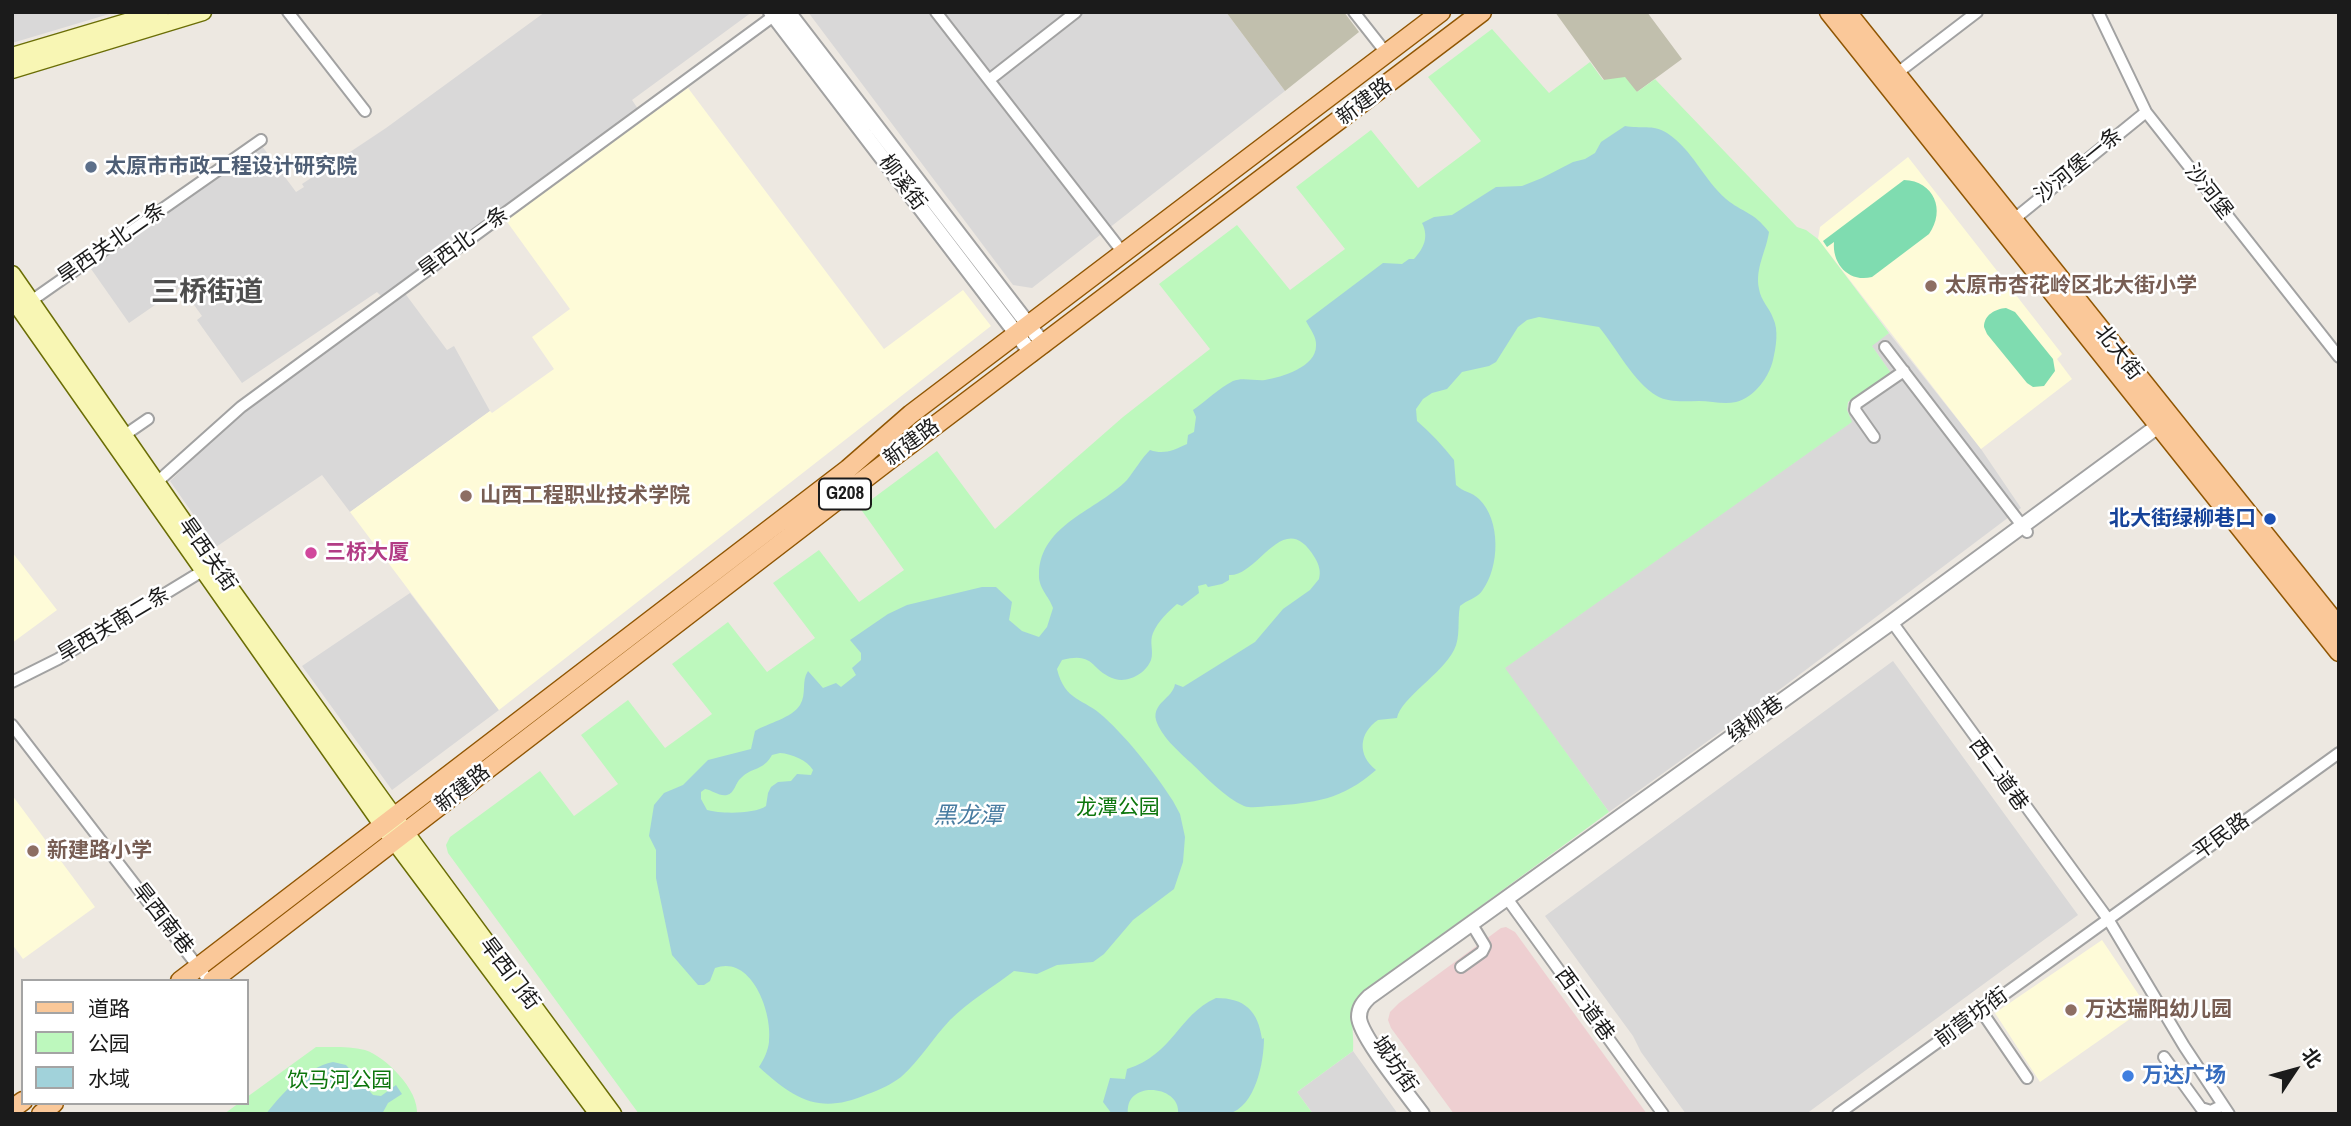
<!DOCTYPE html>
<meta charset="utf-8">
<style>
body{margin:0}
#map{position:relative;width:2351px;height:1126px;overflow:hidden;background:#ede8e1;font-family:"Archivo Narrow","Noto Sans SC",sans-serif}
canvas{display:block}
.frame{position:absolute;inset:0;border:14px solid #1b1b1b;pointer-events:none}
.legend{position:absolute;left:21px;top:979px;width:228px;height:126px;box-sizing:border-box;background:#fff;border:2px solid #a4a4a4;margin:0;padding:9px 12px;list-style:none;font-size:21px;color:#1b1b1b}
.legend li{display:flex;align-items:center;gap:14px;height:35px}
.legend b{width:35px;border:2px solid #a4a4a4}
.north{position:absolute;left:2260px;top:1035px;width:70px;height:70px;-webkit-text-stroke:5px #fff;paint-order:stroke;rotate:54deg;font-size:19px;font-weight:700;line-height:28px;text-align:center;color:#1b1b1b}
.north::after{content:'';display:block;margin:auto;width:24px;height:32px;background:#1b1b1b;clip-path:polygon(50% 0,100% 100%,50% 72%,0 100%)}
</style>
<div id="map">
<canvas width="2351" height="1126"></canvas>
<div class="frame"></div>
<ul class="legend">
<li><b style="height:9px;background:#fac899"></b>道路</li>
<li><b style="height:19px;background:#bdf8bd"></b>公园</li>
<li><b style="height:19px;background:#a1d2da"></b>水域</li>
</ul>
<div class="north">北</div>
</div>
<script>
const g = document.querySelector('canvas').getContext('2d');
g.lineJoin = 'round';
function paint(path, color) {
  g.fillStyle = color;
  g.fill(path, 'evenodd');
}
function stroke(path, color, width, dash) {
  g.strokeStyle = color;
  g.lineWidth = width;
  g.lineCap = dash ? 'butt' : 'round';
  g.setLineDash(dash || []);
  g.stroke(path);
}
function drawText(font, color, halo, rows, align = 'center') {
  g.font = font + ' "Archivo Narrow","Noto Sans SC",sans-serif';
  g.lineWidth = 5;
  g.setLineDash([]);
  g.textBaseline = 'middle';
  g.strokeStyle = halo;
  g.fillStyle = color;
  for (const [text, x, y, turn = 0] of rows) {
    g.save();
    g.translate(x, y);
    g.rotate((+turn || 0) * Math.PI / 180);
    g.textAlign = isNaN(turn) ? turn : align;
    if (halo) g.strokeText(text, 0, 0);
    g.fillText(text, 0, 0);
    g.restore();
  }
}
const residential = new Path2D(`
 M12,12H116L12,43Z
 M545,12H752L632,100L638,109L465,234L467,237L381,296L377,292L242,383L197,320L202,316L181,287L129,323L89,266L262,146L296,192L304,187L302,184L386,128Z
 M808,12H1226L1285,91L1032,288L1013,285Z
 M404,292L447,350L454,346L490,411L350,512L322,475L216,547L170,481L239,415Z
 M1889,333L1981,449L2021,508L1783,687L1609,812L1504,668L1851,422L1847,410L1848,403L1891,373L1871,345Z
 M410,593L499,710L392,790L302,666Z
 M1893,661L2078,915L1806,1114H1686L1641,1052L1633,1036L1545,916Z
 M1353,1051L1398,1114H1313L1297,1092Z`);
const commercial = new Path2D(`
 M1506,927L1515,932L1647,1114H1454L1391,1028L1388,1020L1390,1012L1399,1003L1501,928Z`);
const education = new Path2D(`
 M688,88L884,349L963,290L991,326L499,710L350,512L490,411L492,413L554,369L532,337L570,309L505,219Z
 M1908,157L2062,354L2057,359L2072,379L1981,449L1818,239L1820,227Z
 M12,552L57,610L12,643Z
 M12,795L95,907L23,959L12,944Z
 M2102,940L2147,1007L2040,1082L1995,1013Z`);
const construction = new Path2D(`
 M1226,12H1344L1359,32L1285,91Z
 M1555,12H1647L1682,59L1637,92L1604,80Z`);
const park = new Path2D(`
 M1492,29L1549,93L1590,62L1603,80L1625,77L1637,92L1655,79L1797,227L1806,230L1818,239L1889,333L1872,346L1891,373L1848,402L1847,410L1852,422L1505,668L1609,812L1362,993C1346,1011 1355,1030 1353,1051L1297,1092L1313,1114H639L448,853L446,845L450,837L540,771L574,816L618,784L581,735L628,700L665,748L712,714L672,664L728,622L767,672L815,638L773,583L819,550L859,602L904,570L860,508L937,451L995,529L1123,417L1210,349L1159,284L1237,225L1290,290L1345,249L1296,187L1371,130L1418,188L1481,141L1428,77Z
 M316,1047C331,1047 350,1046 365,1050C386,1057 419,1090 417,1114H224L239,1103H247V1097Z`);
const pitch = new Path2D(`
 M1904,180C1934,181 1946,210 1929,234L1872,277C1849,283 1832,264 1834,242L1827,247L1823,241Z
 M2006,308L2015,312L2053,359L2055,371L2044,386L2033,387L2027,383L1987,334L1984,327C1984,315 1995,309 2006,308Z`);
const water = new Path2D(`
 M1625,126C1640,129 1653,124 1667,133C1692,149 1704,180 1726,199C1743,213 1753,211 1769,232C1766,252 1755,268 1759,289C1761,301 1769,307 1773,318C1779,330 1776,347 1773,360C1769,377 1755,397 1736,402C1724,405 1711,401 1699,401C1685,401 1669,403 1657,396C1634,383 1616,347 1599,327L1539,317L1527,320L1518,327L1496,362L1489,366L1462,372L1447,389L1432,393L1423,399L1416,409L1417,421C1431,433 1443,446 1454,460L1456,485C1463,492 1472,492 1479,499C1501,520 1500,567 1482,591C1477,598 1467,600 1460,606C1457,620 1461,637 1454,650C1442,674 1401,698 1397,718L1378,720C1359,733 1357,755 1376,770C1342,800 1314,803 1271,806C1262,806 1253,809 1244,806C1224,797 1206,777 1190,762C1178,751 1161,736 1156,720C1152,703 1173,698 1175,684L1183,687L1255,642L1283,609L1310,590L1319,579C1321,571 1319,565 1315,558C1284,505 1259,577 1229,575V580L1222,584L1208,587L1206,584L1198,586L1199,593L1182,606L1177,604C1168,612 1158,621 1153,633C1149,642 1154,651 1151,660C1146,673 1129,683 1115,679C1090,671 1096,651 1062,660L1057,669C1065,702 1084,698 1104,717C1129,740 1155,773 1173,801L1180,814L1185,837L1183,862L1174,889L1133,920L1104,954L1093,962L1057,965L1037,974L1014,971C993,987 968,1002 950,1020C933,1038 920,1060 901,1077C892,1084 879,1090 868,1094C820,1115 795,1100 759,1067C764,1059 768,1051 769,1042C773,1014 752,954 715,968L710,981L704,985H698L672,955L656,878V850L649,836L654,805L664,793L683,785L708,760L751,749L755,731C768,723 792,718 800,705C807,694 801,681 808,671L823,688L836,683L841,687L856,675L852,668L861,660V653L850,640L888,614L907,605L982,587H996L1012,602L1009,620L1022,631L1039,637L1047,627L1053,608C1049,596 1038,588 1039,574C1040,524 1098,510 1127,480C1135,470 1141,459 1150,450C1164,455 1174,450 1187,444L1188,435L1194,432L1196,417L1193,410C1206,401 1219,388 1233,381C1242,377 1255,381 1265,380C1282,377 1316,367 1316,346C1317,337 1310,329 1306,321L1383,263L1402,264L1409,259H1414C1424,248 1429,237 1422,223L1434,217L1452,215L1496,187L1522,186L1542,178L1573,162L1585,159L1595,153L1601,142ZM780,753C792,754 807,760 813,770L811,775L797,774L791,781L778,782L771,787L768,793L766,806C755,814 721,814 707,810L701,799V792L705,789C712,790 720,797 727,795C735,793 735,783 741,778C753,766 762,772 772,755Z
 M1216,998C1245,998 1258,1011 1262,1039L1264,1038C1264,1061 1256,1107 1228,1114C1213,1117 1193,1114 1178,1114C1182,1085 1124,1079 1128,1114H1112L1103,1102L1110,1078L1125,1079L1127,1069C1174,1054 1177,1016 1216,998Z
 M333,1062L346,1065L373,1095L381,1096L396,1085L402,1094L388,1103L382,1114H266C283,1092 305,1068 333,1062Z`);
const minor = new Path2D(`
 M288,12L365,111
 M936,12L1124,254
 M1354,12L1387,54
 M2098,12L2146,112L2339,357
 M1896,74L1977,12
 M989,80L1076,12
 M2013,220L2146,112
 M31,301L261,140
 M1885,347L2027,532
 M1874,437L1855,410L1856,404L1904,371
 M119,439L148,419
 M156,483L241,407L779,12
 M1892,622L2108,919L2184,1046L2229,1114
 M12,682L58,659L209,567
 M12,725L209,981
 M1506,897L1663,1114
 M1461,967L1482,952L1485,946L1471,923
 M1982,1012L2027,1078
 M2164,1057L2201,1108L2211,1111L2223,1105
 M1838,1114L2339,753`);
const tertiary = new Path2D(`
 M771,12L1032,354
 M788,12L1044,345
 M1422,1114C1409,1096 1359,1035 1359,1017C1359,1008 1363,1003 1369,997L1889,624L2158,426`);
const secondary = new Path2D(`
 M12,56L160,12
 M12,70L203,12
 M12,274L213,564L395,818L613,1114
 M12,298L383,826L598,1114`);
const primary = new Path2D(`
 M1829,12L2339,652
 M1847,12L2339,627
 M180,981L848,469L911,414L1441,12
 M212,981L888,461L1482,12
 M12,1109L23,1101
 M41,1114L54,1103`);
const markers = [
 [91,167,7,"#5c6f8a"],
 [1931,286,7,"#8d6e63"],
 [466,496,7,"#8d6e63"],
 [2270,519,7,"#1a4fb4"],
 [311,553,7,"#d1479c"],
 [33,851,7,"#8d6e63"],
 [2071,1010,7,"#8d6e63"],
 [2128,1076,7,"#3f7fe0"]
];
const shields = [
 [845,494,52]
];
const shieldNames = [
 ["G208",845,494]
];
const streetNames = [
 ["新建路",1365,102,-37],
 ["沙河堡一条",2079,166,-39],
 ["柳溪街",902,183,53],
 ["沙河堡",2208,192,52],
 ["旱西北一条",464,243,-36],
 ["旱西关北二条",112,244,-35],
 ["北大街",2118,353,52],
 ["新建路",912,443,-37],
 ["旱西关街",207,555,55],
 ["旱西关南二条",114,625,-31],
 ["绿柳巷",1756,720,-36],
 ["西二道巷",1998,775,54],
 ["新建路",463,789,-38],
 ["平民路",2222,837,-36],
 ["旱西南巷",162,919,52],
 ["旱西门街",509,974,53],
 ["西三道巷",1584,1005,54],
 ["前营坊街",1972,1018,-36],
 ["城坊街",1394,1065,56]
];
const serviceNames = [
 ["太原市市政工程设计研究院",105,167]
];
const educationNames = [
 ["太原市杏花岭区北大街小学",1945,286],
 ["山西工程职业技术学院",480,496],
 ["新建路小学",47,851],
 ["万达瑞阳幼儿园",2085,1010]
];
const transitNames = [
 ["北大街绿柳巷口",2256,519]
];
const hotelNames = [
 ["三桥大厦",325,553]
];
const parkNames = [
 ["龙潭公园",1118,808],
 ["饮马河公园",340,1081]
];
const shopNames = [
 ["万达广场",2142,1076]
];
const waterNames = [
 ["黑龙潭",968,817]
];
const districtNames = [
 ["三桥街道",207,293]
];
paint(residential, '#d9d8d8');
paint(commercial, '#eecfd1');
paint(education, '#fefbd8');
paint(construction, '#c1bfad');
paint(park, '#bdf8bd');
paint(pitch, '#7fdcb0');
paint(water, '#a1d2da');
stroke(minor, '#a2a2a2', 14);
stroke(tertiary, '#a2a2a2', 18);
stroke(secondary, '#6b6e06', 19);
stroke(primary, '#905603', 21);
stroke(minor, '#fff', 10);
stroke(tertiary, '#fff', 14);
stroke(secondary, '#f8f6b4', 16);
stroke(primary, '#fac899', 18);
for (const [x, y, r, color] of markers) {
  const dot = new Path2D();
  dot.arc(x, y, r, 0, 2 * Math.PI);
  g.fillStyle = color;
  g.fill(dot);
  stroke(dot, '#fff', 2.5);
}
for (const [x, y, w] of shields) {
  const box = new Path2D();
  box.roundRect(x - w / 2, y - 15.5, w, 31, 5);
  g.fillStyle = '#fff';
  g.fill(box);
  stroke(box, '#1b1b1b', 2);
}
drawText('bold 19px', '#1b1b1b', null, shieldNames);
drawText('21px', '#1b1b1b', '#fff', streetNames);
drawText('bold 21px', '#4e5e75', '#fff', serviceNames, 'left');
drawText('bold 21px', '#785e54', '#fff', educationNames, 'left');
drawText('bold 21px', '#164399', '#fff', transitNames, 'right');
drawText('bold 21px', '#b23c85', '#fff', hotelNames, 'left');
drawText('21px', '#0d760d', '#fff', parkNames);
drawText('bold 21px', '#366cbe', '#fff', shopNames, 'left');
drawText('italic 23px', '#477ba0', '#fff', waterNames);
drawText('bold 28px', '#4e4e4e', '#fff', districtNames);
</script>
